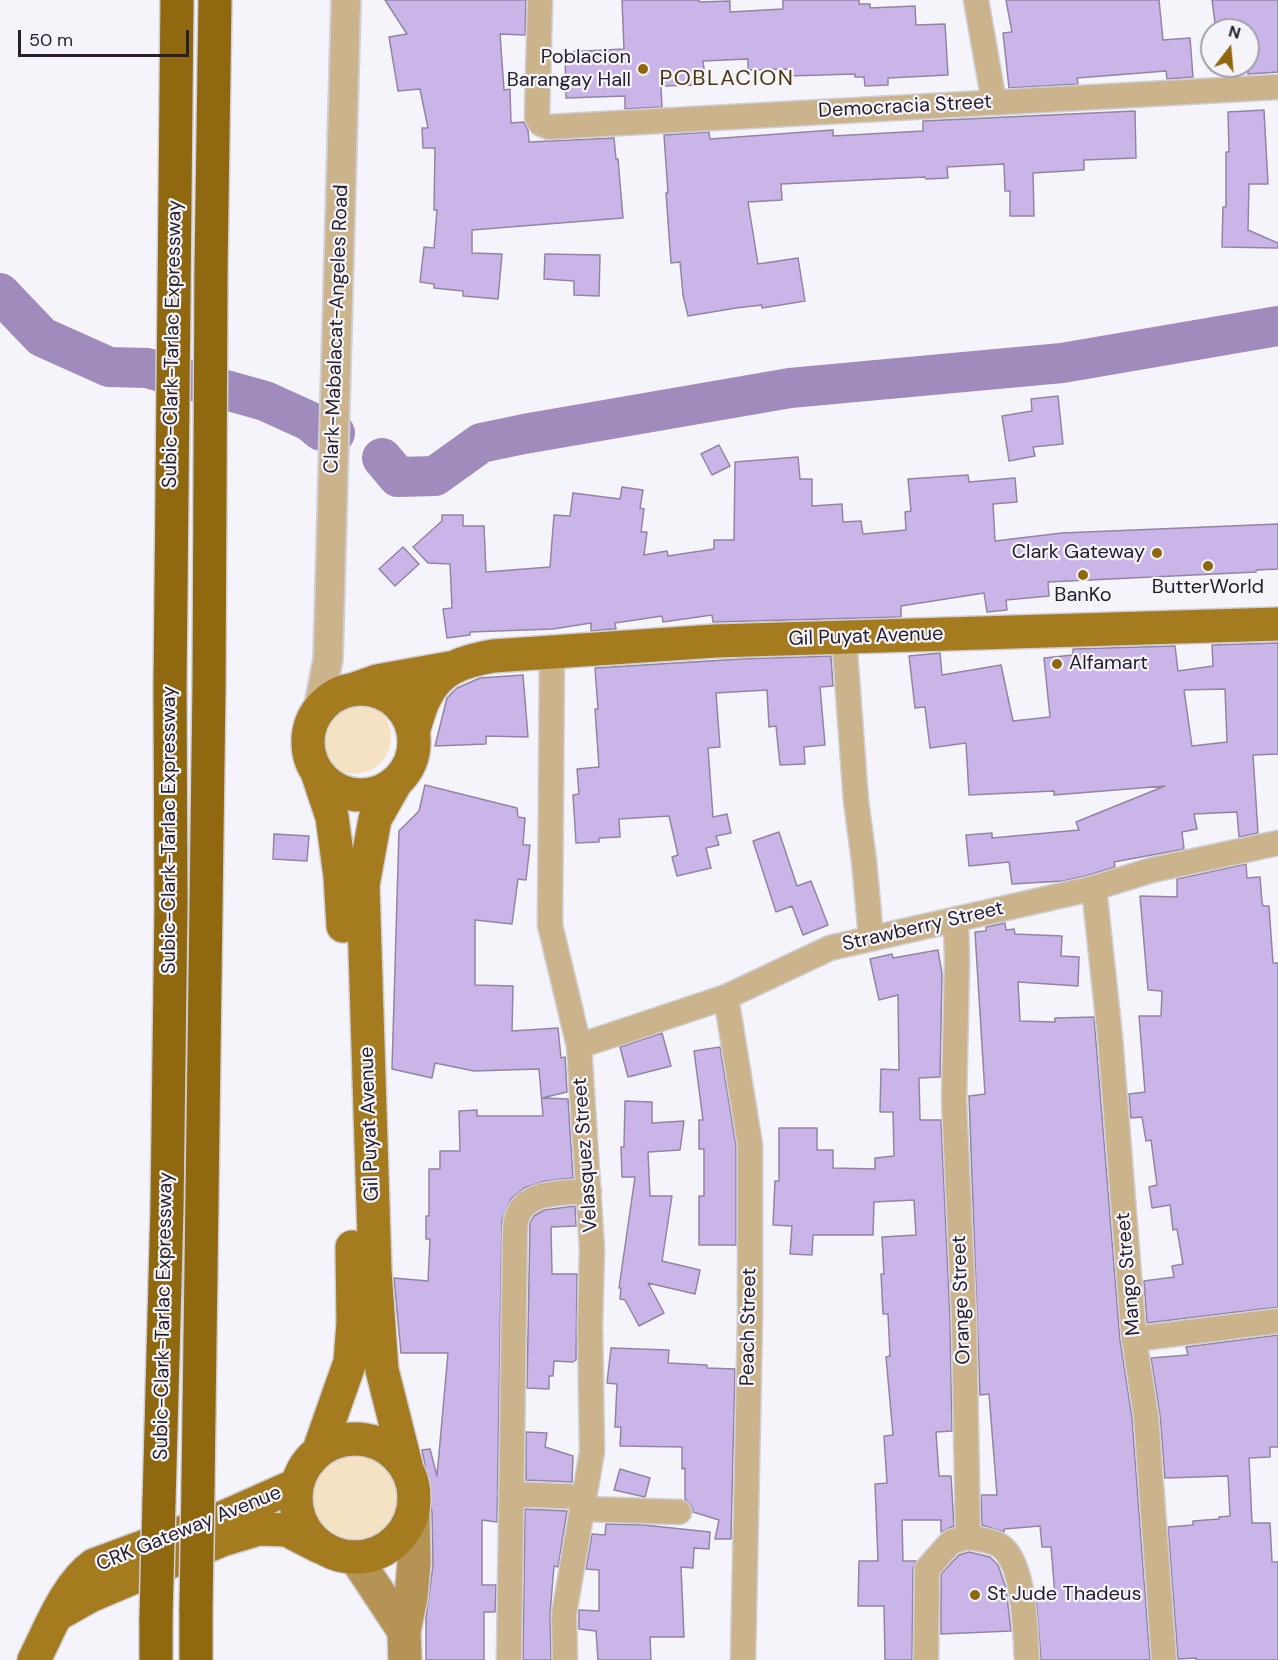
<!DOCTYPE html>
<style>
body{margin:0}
#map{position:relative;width:1278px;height:1660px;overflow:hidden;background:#f6f4fb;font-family:"DM Sans",sans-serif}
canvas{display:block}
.north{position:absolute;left:1200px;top:18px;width:60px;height:60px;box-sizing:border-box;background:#f6f4fb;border:2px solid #a29fa8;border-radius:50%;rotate:16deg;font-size:16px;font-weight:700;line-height:24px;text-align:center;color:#25202c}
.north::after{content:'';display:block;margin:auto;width:21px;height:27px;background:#8f680d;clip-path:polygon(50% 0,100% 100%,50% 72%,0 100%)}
.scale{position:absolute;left:18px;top:30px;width:171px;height:27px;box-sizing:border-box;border:3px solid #25202c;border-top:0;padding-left:8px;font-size:18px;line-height:21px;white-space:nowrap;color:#25202c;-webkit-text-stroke:4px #f6f4fb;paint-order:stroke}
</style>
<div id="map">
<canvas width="1278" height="1660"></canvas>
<div class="north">N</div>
<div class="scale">50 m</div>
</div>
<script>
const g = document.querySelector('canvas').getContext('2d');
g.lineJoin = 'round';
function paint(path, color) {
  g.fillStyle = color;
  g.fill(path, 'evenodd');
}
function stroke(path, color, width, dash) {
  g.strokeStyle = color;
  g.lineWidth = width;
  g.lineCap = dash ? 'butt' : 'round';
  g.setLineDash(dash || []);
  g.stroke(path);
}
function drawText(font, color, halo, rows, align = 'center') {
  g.font = font + ' "DM Sans",sans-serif';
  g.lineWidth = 4.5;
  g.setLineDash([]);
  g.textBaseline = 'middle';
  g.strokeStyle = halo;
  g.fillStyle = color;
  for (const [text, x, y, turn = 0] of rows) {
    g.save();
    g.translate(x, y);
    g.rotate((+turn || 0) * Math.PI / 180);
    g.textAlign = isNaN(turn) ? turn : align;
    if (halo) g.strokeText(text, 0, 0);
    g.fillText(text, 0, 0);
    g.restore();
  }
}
const green = new Path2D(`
 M317 737a37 37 0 1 1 74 0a37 37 0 1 1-74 0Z
 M313 1496a43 43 0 1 1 86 0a43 43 0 1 1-86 0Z`);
const river = new Path2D(`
 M0,293L42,337L109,367L147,368L265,401L309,421L321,431L335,433
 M382,458L398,477L435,476L481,443L524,434L790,388L1062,363L1278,326`);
const building = new Path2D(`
 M385,0H526L525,35L500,34L504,90L510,89L511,123L524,122L528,130L529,142L614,138L616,159H618L623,218L472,230V253L502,254L498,299L463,296V291L434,288V284L420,282L424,247L434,248L437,210H434L435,148H423L422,128H428L420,89L398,91L389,37L407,34Z
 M622,0H699V2L730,1V12L783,9V0H859V4H870V8L915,6L916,25L945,24L948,75L888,78V85L865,86L864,77H855V74L788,76V69L748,70V59L703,61L704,69H698L699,85L661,86L662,107L625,109V96L566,98L565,52L624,49Z
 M1006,0H1159L1163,40L1190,38L1193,77L1167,79L1166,71L1077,78L1078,84L1009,88L1003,33L1012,32Z
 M1212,0H1278V72L1248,74V30H1216Z
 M1264,110L1268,184H1249L1248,230L1278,243V248L1222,247L1223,207H1226V152H1229L1228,112Z
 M1135,111L1136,158L1084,160V170L1033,173L1034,216H1010V191H1005L1004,164L947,167L948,178L926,179L925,177L781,184L782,200L748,202L758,264L798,258L805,301L762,308V305L736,308L688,316L683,295L680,262L671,263L666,193H668L664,135L709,132L710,139L833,130V136L923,131V121Z
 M545,254L600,255L599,296L574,295V281L544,279Z
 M1058,396L1063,444L1033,447L1035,456L1009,461L1002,416L1032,411L1031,399Z
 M719,445L730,466L712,475L701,454Z
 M798,457L800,479H812V506L842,504L843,522L861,521L863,534L906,530L905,512L911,511L908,479L968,475L969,482L1015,478L1017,502L993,504L995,541L1062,533L1278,524V569L1256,570V572L1048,582L1049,596L1006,600L1007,610L987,612L984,593L901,606V617L713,622L712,615L663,622L662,616L615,623L616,629H612L591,631V623L553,629L470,632V635L447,638L443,609L452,608L450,564L428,563L413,547L442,521V515H463V526H484L486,572L550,567L554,515L570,516L573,493L620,499L622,487L643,490L640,508L644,509L641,532H647L644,555L667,551L668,556L714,549V540H734L735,462Z
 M403,547L419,564L395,586L379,569Z
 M1278,643V754L1253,755L1258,833L1239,837L1237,812L1194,814L1197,829L1182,832L1184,849L1114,862L1115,867L1089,875L1063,881L1012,884L1009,862L969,866L966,835L992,833V838L1079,830L1076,822L1165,786L1054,795V791L969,795L966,743L930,748L925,707L915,708L909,656L940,653L942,675L1001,665L1013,721L1050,717L1044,658L1073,655V649L1175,646L1178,671L1213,666L1212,645ZM1225,689L1227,742L1192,746L1184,690Z
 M831,656L833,686L820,687L825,745L804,747L805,764L780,765L776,726L769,727L767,690L716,693L720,747L708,748L713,817L727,814L731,833L716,836L719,845L706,848L711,868L677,876L672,857L678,855L669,816L619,819L620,837L599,838V842L576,843L573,795L579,794L577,769L599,767L595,709H598L595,668L741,659Z
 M523,675L528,737L486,736V744L435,746L447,698L457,688L480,678Z
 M425,785L517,808L518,817L525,818L523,845H530L526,880L518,879L512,924L475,920V985L513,986L512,1031L558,1028L561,1058L565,1057L567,1092L542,1098L568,1099L573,1178L545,1181L524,1188L511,1199L502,1220L497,1522L482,1520V1585H496L495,1612H484V1660H426V1618L433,1565L432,1512L429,1503L424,1497L423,1478L425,1474V1465L422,1450L430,1449L437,1476L448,1353H401L394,1278L428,1281L430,1239H426V1216H429V1169H440V1151H460L459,1111L477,1110V1116H543L539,1069L474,1071L435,1063L432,1078L392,1069L399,831L419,811Z
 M779,832L797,886L811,881L828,925L803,935L792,906L776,912L753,841Z
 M274,834L309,836L307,861L273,859Z
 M1246,864L1247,878L1260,877L1262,902L1263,906H1269L1273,963H1278V1307L1147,1323L1144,1281L1174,1277L1172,1266L1183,1264L1177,1229L1173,1230L1170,1205L1152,1208L1149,1187L1157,1185L1151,1140L1146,1141L1142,1117L1131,1118L1129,1094L1145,1092L1139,1016H1161L1162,991L1148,990L1140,896L1177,897V879Z
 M1005,923L1006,930L1014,929L1015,934L1062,936L1061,956L1079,957L1078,986L1018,982L1020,1021L1055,1022V1018L1094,1017L1120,1340L1132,1418L1150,1660H1041L1036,1597L1055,1595L1051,1547H1042L1040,1526L1004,1529V1532L982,1525L981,1495H997L989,1394L980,1395L969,1096L985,1094L975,932L986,931V927Z
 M938,950L942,974L940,1077L919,1078L920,1120H941L950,1319L952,1431L936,1432L939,1476H951L954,1526L941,1532V1520H902L903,1561H916L913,1569L912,1660H885L884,1606H858L859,1561H878L875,1484L887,1483L884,1436L893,1435L886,1357L890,1356L888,1314H883L881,1274H884L882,1237L916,1235L914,1200L874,1202L873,1235H813L812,1255L790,1254L792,1226L773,1225L775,1181H779V1128H817V1150H833V1168L875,1169V1158L894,1156L893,1112H880L881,1069L899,1070L898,995L879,1000L870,959L892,954L893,958Z
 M662,1033L671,1066L628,1077L620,1047Z
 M720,1047L736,1146V1245H699V1196H704V1149H699V1120H703L694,1051Z
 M625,1101L652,1102V1123L684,1121L680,1150L648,1152L650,1196H672L662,1261L700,1270L695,1294L648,1283L664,1313L639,1326L625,1300L620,1299L621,1288H619L635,1177H622L621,1147H624Z
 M575,1206L576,1226L551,1227L552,1274H577L576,1360L573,1362L554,1361L553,1376H549V1389L527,1388L530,1223L534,1216L544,1210Z
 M1278,1335V1447H1270V1457L1249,1458L1252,1523H1270L1272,1562H1278V1660H1196V1658L1178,1659L1168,1527L1193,1525V1521L1219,1519V1517L1230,1516L1228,1476L1165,1478L1160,1415L1151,1358L1188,1355L1186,1347Z
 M611,1348L669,1350L668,1363L707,1365V1368L735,1369L731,1539H715L719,1520L693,1512L691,1505L685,1499V1468L682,1469V1447L620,1446L621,1427H615L617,1384L607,1383Z
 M526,1432L547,1433L545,1447L573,1456L572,1482L526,1480Z
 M620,1469L650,1478L645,1497L614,1490Z
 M525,1509L567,1511L558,1567L554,1566L550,1614L551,1660H523Z
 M606,1524L644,1525L710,1532L709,1549L694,1548L693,1568L681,1567L684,1637H650L651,1660H598L596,1631L579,1629V1610L599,1611V1570L586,1569L592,1534L605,1535Z
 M969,1552L990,1557L998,1565L1006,1588L1011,1631L941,1634V1574L959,1555Z`);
const minor = new Path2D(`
 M540,0L537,117L541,124L549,127L1278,87
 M976,0L994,102
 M844,638L856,801L864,861L871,937
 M552,651L550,925L579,1046L592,1249L590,1326L592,1452L564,1614L565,1660
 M1094,888L1110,1037L1134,1339L1146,1416L1164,1660
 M956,919L957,961L954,1101L964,1319L968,1537
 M726,997L750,1145V1317L743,1660
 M579,1046L726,997L830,948L1094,888L1152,870L1278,843
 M1134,1339L1278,1321
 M511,1494L584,1497
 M582,1509L679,1512
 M968,1537C978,1539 996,1541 1003,1548C1025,1568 1025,1631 1027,1660
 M509,1660L515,1234C515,1228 515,1221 518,1215C528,1190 566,1193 589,1191
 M926,1660L927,1569L951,1542L968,1537`);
const tertiary = new Path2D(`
 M318,710L328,659L346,0`);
const secondary = new Path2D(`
 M355,1557L404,1631
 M405,1660L404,1631L411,1597L414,1563L413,1512`);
const primary = new Path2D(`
 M357,688L377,681L455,667
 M308 742a53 53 0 1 1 106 0a53 53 0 1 1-106 0Z
 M413,732C417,720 420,706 426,696C440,668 464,661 493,656L715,641L1278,624
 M317,772L332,817L340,876L343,926
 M396,782L375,819L363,885L375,1271L382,1370L407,1469
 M296 1498a59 59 0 1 1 118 0a59 59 0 1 1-118 0Z
 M319,1450L350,1362L353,1323L352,1247
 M58,1614L90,1596L222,1540L259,1529L287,1530L320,1547
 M34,1660C50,1629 66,1585 94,1565L224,1517L296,1485`);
const motorway = new Path2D(`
 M198,1486L209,688L211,271L215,0
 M159,1502L167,1208L171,906L170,687L177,0
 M156,1660V1618
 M196,1660V1608`);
const motorwayBridge = new Path2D(`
 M196,1608L198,1486
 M156,1618L159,1502`);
const markers = [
 [643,69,6,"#8f680d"],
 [1157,553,6,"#8f680d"],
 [1208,566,6,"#8f680d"],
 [1083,575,6,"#8f680d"],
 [1057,664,6,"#8f680d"],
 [975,1595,6,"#8f680d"]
];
const poiNames = [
 ["Poblacion",631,58],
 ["Barangay Hall",631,81],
 ["Clark Gateway",1145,553],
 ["ButterWorld",1208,588,"center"],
 ["BanKo",1083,596,"center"],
 ["Alfamart",1069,664,"left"],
 ["St Jude Thadeus",987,1595,"left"]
];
const streetNames = [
 ["Democracia Street",905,107,-3],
 ["Clark-Mabalacat-Angeles Road",337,329,-88],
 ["Subic-Clark-Tarlac Expressway",173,344,-89],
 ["Gil Puyat Avenue",866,637,-2],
 ["Subic-Clark-Tarlac Expressway",170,830,-90],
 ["Strawberry Street",923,927,-13],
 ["Gil Puyat Avenue",370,1124,-92],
 ["Velasquez Street",586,1155,-94],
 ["Mango Street",1129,1274,-95],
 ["Orange Street",962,1300,-92],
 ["Subic-Clark-Tarlac Expressway",164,1316,-89],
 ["Peach Street",749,1327,-89],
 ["CRK Gateway Avenue",189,1529,-22]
];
const quarterNames = [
 ["POBLACION",727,79]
];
paint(green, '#f4e2c2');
stroke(river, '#9f8bbc', 40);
paint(building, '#cab5e9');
stroke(building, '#9185a4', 1.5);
stroke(minor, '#d0ced6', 27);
stroke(tertiary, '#d0ced6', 32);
stroke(secondary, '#d0ced6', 36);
stroke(primary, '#d0ced6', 36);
stroke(motorway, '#d0ced6', 36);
stroke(minor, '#cbb48b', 24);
stroke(tertiary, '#cbb48b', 28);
stroke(secondary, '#b59354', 33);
stroke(primary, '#a57b20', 33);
stroke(motorway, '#8f680f', 33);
stroke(motorwayBridge, '#d0ced6', 36, []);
stroke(motorwayBridge, '#8f680f', 33);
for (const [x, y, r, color] of markers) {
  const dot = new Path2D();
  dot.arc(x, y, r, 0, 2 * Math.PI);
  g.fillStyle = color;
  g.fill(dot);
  stroke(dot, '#f6f4fb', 2);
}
drawText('20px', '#25202c', '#f6f4fb', poiNames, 'right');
drawText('20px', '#25202c', '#f6f4fb', streetNames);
g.letterSpacing = '1.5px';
drawText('22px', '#4a3710', '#f6f4fb', quarterNames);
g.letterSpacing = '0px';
</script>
